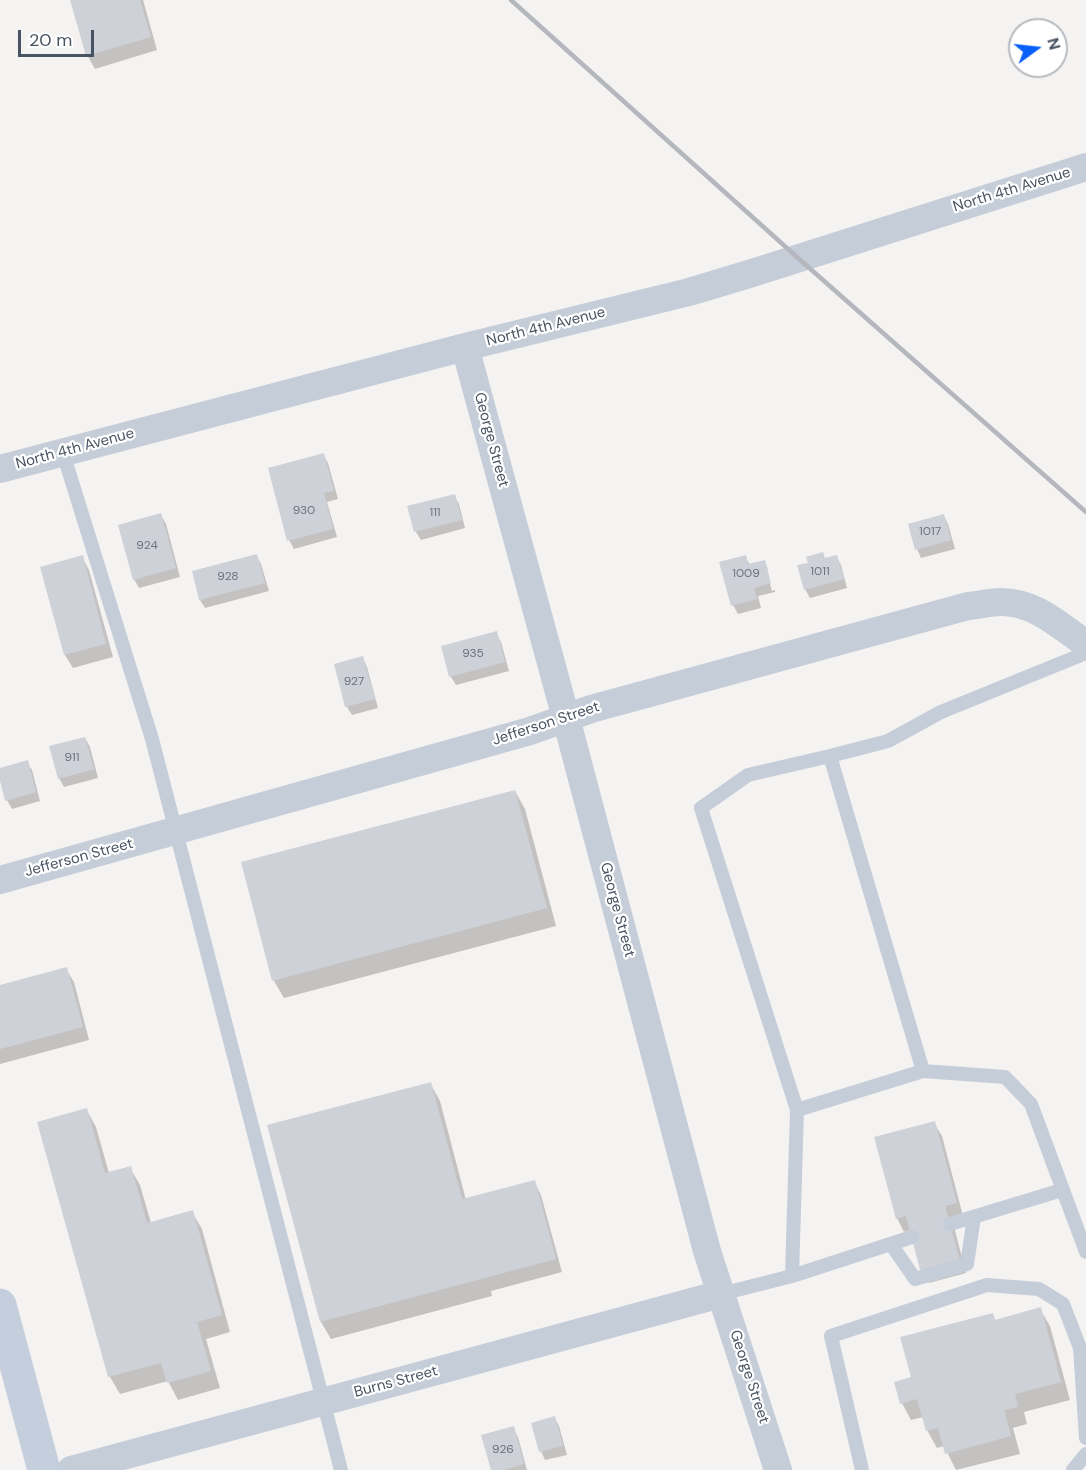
<!DOCTYPE html>
<style>
body{margin:0}
#map{position:relative;width:1086px;height:1470px;overflow:hidden;background:#f5f2f2;font-family:"DM Sans",sans-serif}
canvas{display:block}
.north{position:absolute;left:1008px;top:18px;width:60px;height:60px;box-sizing:border-box;background:#fff;border:2px solid #b6bbc0;border-radius:50%;rotate:75deg;font-size:16px;font-weight:700;line-height:24px;text-align:center;color:#485462}
.north::after{content:'';display:block;margin:auto;width:21px;height:27px;background:#0960f8;clip-path:polygon(50% 0,100% 100%,50% 72%,0 100%)}
.scale{position:absolute;left:18px;top:30px;width:76px;height:27px;box-sizing:border-box;border:3px solid #485462;border-top:0;padding-left:8px;font-size:18px;line-height:21px;white-space:nowrap;color:#485462;-webkit-text-stroke:4px #fff;paint-order:stroke}
</style>
<div id="map">
<canvas width="1086" height="1470"></canvas>
<div class="north">N</div>
<div class="scale">20 m</div>
</div>
<script>
const g = document.querySelector('canvas').getContext('2d');
g.lineJoin = 'round';
function paint(path, color) {
  g.fillStyle = color;
  g.fill(path, 'evenodd');
}
function stroke(path, color, width, dash) {
  g.strokeStyle = color;
  g.lineWidth = width;
  g.lineCap = dash ? 'butt' : 'round';
  g.setLineDash(dash || []);
  g.stroke(path);
}
function drawText(font, color, halo, rows, align = 'center') {
  g.font = font + ' "DM Sans",sans-serif';
  g.lineWidth = 4.5;
  g.setLineDash([]);
  g.textBaseline = 'middle';
  g.strokeStyle = halo;
  g.fillStyle = color;
  for (const [text, x, y, turn = 0] of rows) {
    g.save();
    g.translate(x, y);
    g.rotate((+turn || 0) * Math.PI / 180);
    g.textAlign = isNaN(turn) ? turn : align;
    if (halo) g.strokeText(text, 0, 0);
    g.fillText(text, 0, 0);
    g.restore();
  }
}
const shadow = new Path2D(`
 M71,0H143L157,50L95,69L87,55Z
 M323,455L328,463L338,499L327,502L337,537L294,549L289,540Z
 M454,495L459,504L465,528L421,540L416,532L409,507Z
 M161,515L166,524L180,577L139,588L134,579Z
 M944,516L948,524L955,549L921,558L917,549Z
 M256,555L261,564L269,591L205,608L200,600Z
 M745,556L750,565L764,561L768,569H766L772,591L775,590V592L758,596L761,608L738,614L733,605Z
 M836,556L841,565L847,588L810,598L805,589L825,559Z
 M82,557L89,570L113,657L73,668L65,655L42,568Z
 M496,633L501,642L509,671L456,685L451,677L443,647Z
 M363,658L367,667L378,708L352,715L347,707Z
 M85,738L90,747L98,778L64,787L59,778Z
 M27,762L32,770L40,801L12,809L7,800L0,769Z
 M515,791L525,809L556,926L284,998L274,981L243,864Z
 M66,969L74,982L89,1040L0,1064V986Z
 M430,1083L440,1101L466,1200L534,1181L541,1195L562,1272L491,1291L492,1296L331,1339L321,1322L269,1126Z
 M86,1109L96,1127L109,1173L130,1168L140,1185L151,1223L192,1212L202,1229L230,1332L206,1339L220,1388L178,1400L168,1381L120,1394L110,1377L39,1123Z
 M934,1123L942,1136L963,1216L952,1219L966,1273L929,1283L922,1270L911,1230L904,1232L897,1218Z
 M1040,1309L1050,1326L1070,1400L1024,1412L1027,1424L1013,1428L1020,1454L956,1470L944,1446L937,1448L927,1430L923,1417L911,1420L902,1403L913,1378L992,1314L996,1321Z
 M555,1418L559,1426L567,1455L545,1460L541,1451Z
 M513,1428L518,1437L527,1470H492Z`);
const building = new Path2D(`
 M70,0H140L151,37L86,56Z
 M324,453L334,491L324,493L333,529L287,541L268,468Z
 M455,494L462,520L414,532L407,506Z
 M161,513L176,568L133,580L118,525Z
 M944,514L951,540L915,550L908,524Z
 M823,552L825,558L837,555L844,579L804,590L797,565L808,563L806,557Z
 M257,554L265,583L199,600L192,571Z
 M83,555L106,644L64,655L40,567Z
 M746,555L748,564L765,560L771,583L754,588L757,599L731,606L719,562Z
 M497,631L505,662L449,677L441,646Z
 M363,656L375,699L345,707L334,664Z
 M85,737L94,769L58,779L49,746Z
 M28,760L36,792L5,801L0,781V768Z
 M515,790L547,908L272,981L241,862Z
 M67,967L83,1027L0,1049V985Z
 M431,1082L462,1199L535,1180L556,1259L320,1322L267,1125Z
 M87,1108L105,1173L131,1166L147,1223L193,1210L222,1315L197,1322L211,1371L167,1383L161,1363L108,1377L37,1122Z
 M935,1121L957,1203L945,1206L960,1260L920,1270L906,1216L896,1219L874,1137Z
 M1041,1307L1061,1382L1015,1394L1018,1407L1004,1410L1011,1436L945,1454L938,1428L926,1431L917,1399L900,1404L894,1382L911,1377L900,1337L993,1313L995,1320Z
 M555,1416L563,1446L539,1452L531,1423Z
 M514,1426L524,1464L503,1470H491L481,1435Z`);
const lane = new Path2D(`
 M63,453L152,739L341,1470
 M830,756L888,741L941,712L1086,653
 M923,1071L1005,1077L1031,1104L1086,1252
 M950,1224L1062,1190
 M891,1244L915,1279L967,1264L974,1217
 M792,1276L912,1237
 M721,1294L792,1276L797,1110L701,808L748,775L830,756L923,1071L797,1110
 M862,1470L831,1336L987,1285L1039,1289L1063,1304L1080,1348L1086,1438
 M1073,1470L1086,1454`);
const street = new Path2D(`
 M465,347L566,718L707,1251L778,1470
 M0,469L465,347L689,292L749,274L1086,167
 M0,880L530,731L591,709L968,606C979,605 991,602 1001,602C1035,602 1060,626 1086,644
 M71,1470L721,1294`);
const secondary = new Path2D(`
 M0,1305L44,1470`);
const rail = new Path2D(`
 M511,0L798,258L1086,512`);
const numberNames = [
 ["930",304,511],
 ["111",435,513],
 ["1017",930,532],
 ["924",147,546],
 ["1011",820,572],
 ["1009",746,574],
 ["928",228,577],
 ["935",473,654],
 ["927",354,682],
 ["911",72,758],
 ["926",503,1450]
];
const streetNames = [
 ["North 4th Avenue",1012,190,-17],
 ["North 4th Avenue",546,327,-14],
 ["George Street",491,440,75],
 ["North 4th Avenue",75,449,-15],
 ["Jefferson Street",546,724,-18],
 ["Jefferson Street",79,858,-15],
 ["George Street",617,910,75],
 ["George Street",749,1377,72],
 ["Burns Street",396,1382,-15]
];
paint(shadow, '#0003');
paint(building, '#ced1d8');
stroke(lane, '#c5cdd8', 14);
stroke(street, '#c5cdd8', 28);
stroke(secondary, '#c4cedc', 33);
stroke(rail, '#b4b7bd', 4.5);
drawText('12px', '#6a7380', null, numberNames);
drawText('15px', '#485462', '#fff', streetNames);
</script>
